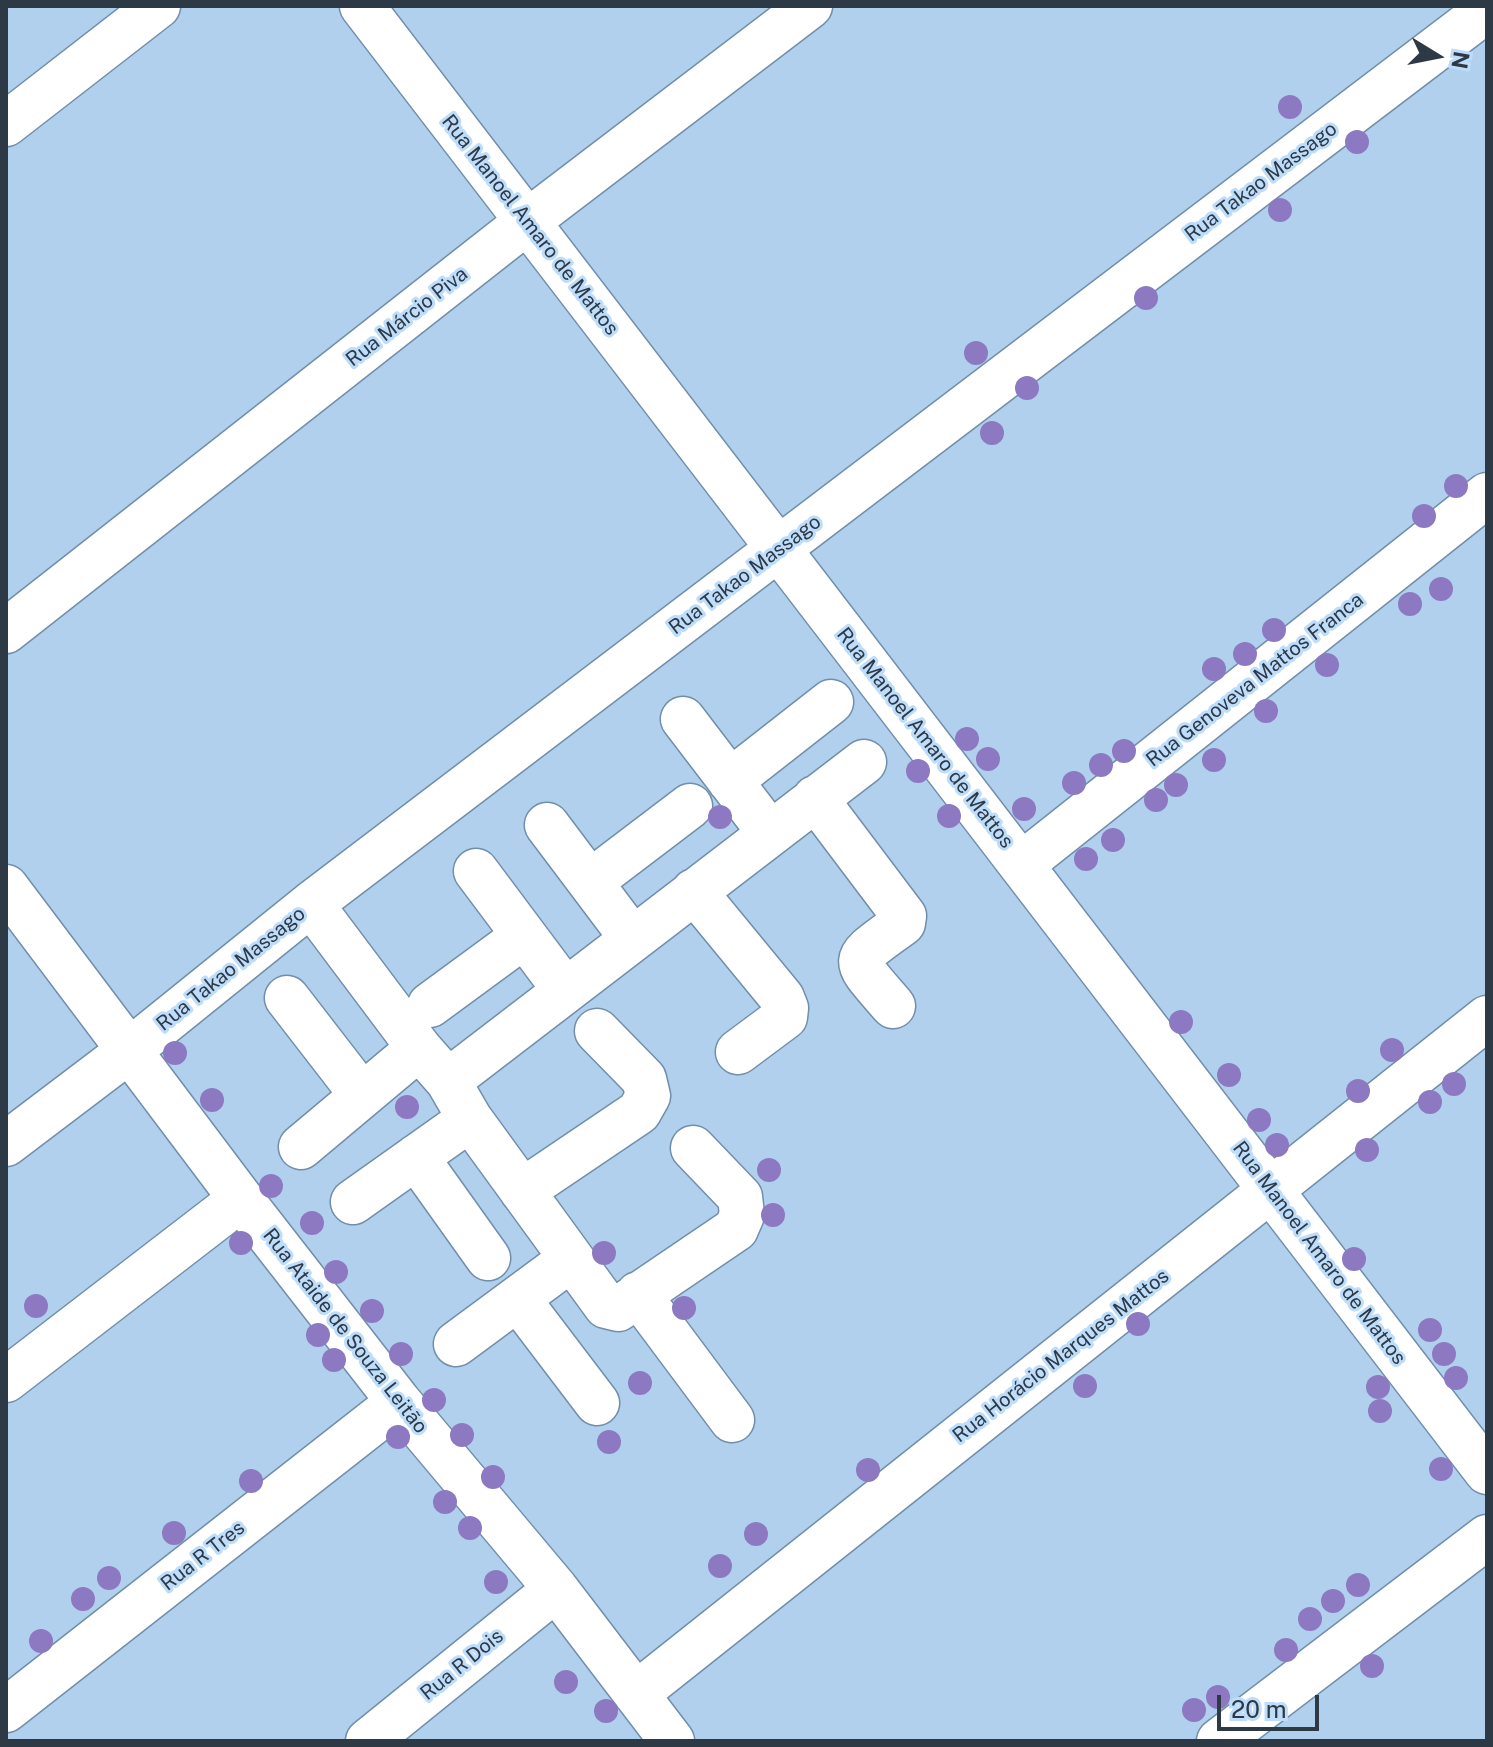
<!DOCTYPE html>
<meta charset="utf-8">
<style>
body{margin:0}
#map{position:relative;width:1493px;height:1747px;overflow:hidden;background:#b1d0ed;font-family:"Public Sans",sans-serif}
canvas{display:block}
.frame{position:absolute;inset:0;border:8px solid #2d3945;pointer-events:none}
.north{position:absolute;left:1397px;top:16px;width:80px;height:80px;-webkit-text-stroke:6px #bdddfb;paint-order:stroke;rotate:100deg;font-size:22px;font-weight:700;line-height:32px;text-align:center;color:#2d3945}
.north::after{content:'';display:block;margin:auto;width:28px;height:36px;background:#2d3945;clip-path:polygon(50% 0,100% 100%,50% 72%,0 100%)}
.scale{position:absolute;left:1217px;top:1695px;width:102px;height:36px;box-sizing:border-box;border:4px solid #2d3945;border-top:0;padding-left:10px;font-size:24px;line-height:28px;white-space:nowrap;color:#2d3945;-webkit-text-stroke:6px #bdddfb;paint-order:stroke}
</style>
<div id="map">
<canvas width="1493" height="1747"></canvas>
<div class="frame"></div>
<div class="north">N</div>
<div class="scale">20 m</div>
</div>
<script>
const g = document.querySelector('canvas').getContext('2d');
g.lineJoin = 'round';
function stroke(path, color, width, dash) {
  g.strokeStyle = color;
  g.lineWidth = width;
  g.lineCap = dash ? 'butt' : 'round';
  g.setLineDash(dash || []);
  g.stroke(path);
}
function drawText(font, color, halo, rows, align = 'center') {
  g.font = font + ' "Public Sans",sans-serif';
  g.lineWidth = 6;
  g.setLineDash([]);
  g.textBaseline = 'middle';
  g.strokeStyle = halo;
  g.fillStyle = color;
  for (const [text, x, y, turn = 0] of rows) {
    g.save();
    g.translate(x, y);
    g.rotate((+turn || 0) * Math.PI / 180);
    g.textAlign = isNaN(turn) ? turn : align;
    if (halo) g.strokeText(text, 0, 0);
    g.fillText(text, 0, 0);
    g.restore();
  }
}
const minor = new Path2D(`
 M362,6L1487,1472
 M6,124L158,6
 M6,631L528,221L810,6
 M683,719L770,833
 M730,781L831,702
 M815,798L904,916L903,923C849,963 849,955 893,1006
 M547,825L632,938
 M1022,864L1487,495
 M476,871L565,990
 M590,882L690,806
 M6,887L241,1199L399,1402L556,1589L672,1741
 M694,891L782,998L786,1008L785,1017L738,1052
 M311,904L419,1048L448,1081L470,1119L606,1306L618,1309L736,1229L742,1215L740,1197L693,1148
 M287,998L362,1095
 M430,1005L524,936
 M448,1081L864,762
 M6,1144L130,1050L311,904L1487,10
 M301,1147L419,1048
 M416,1157L488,1258
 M522,1191L639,1112L648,1096L644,1079L597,1031
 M353,1202L470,1119
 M638,1294L732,1420
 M518,1299L597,1403
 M456,1344L571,1259
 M6,1380L241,1199
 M636,1694L1487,1018
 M6,1710L399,1402
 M368,1741L556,1589
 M1219,1741L1487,1537`);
const trees = [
 [1290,107],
 [1357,142],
 [1280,210],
 [1146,298],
 [976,353],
 [1027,388],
 [992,433],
 [1456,486],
 [1424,516],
 [1441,589],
 [1410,604],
 [1274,630],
 [1245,654],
 [1327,665],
 [1214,669],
 [1266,711],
 [967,739],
 [1124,751],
 [988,759],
 [1214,760],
 [1101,765],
 [918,771],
 [1074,783],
 [1176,785],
 [1156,800],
 [1024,809],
 [949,816],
 [720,817],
 [1113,840],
 [1086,859],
 [1181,1022],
 [1392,1050],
 [175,1053],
 [1229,1075],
 [1454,1084],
 [1358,1091],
 [212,1100],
 [1430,1102],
 [407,1107],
 [1259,1120],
 [1277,1145],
 [1367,1150],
 [769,1170],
 [271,1186],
 [773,1215],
 [312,1223],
 [241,1243],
 [604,1253],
 [1354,1259],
 [336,1272],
 [36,1306],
 [684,1308],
 [372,1311],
 [1138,1324],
 [1430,1330],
 [318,1335],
 [401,1354],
 [1444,1354],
 [334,1360],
 [1456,1378],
 [640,1383],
 [1085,1386],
 [1378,1387],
 [434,1400],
 [1380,1411],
 [462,1435],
 [398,1437],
 [609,1442],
 [1441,1469],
 [868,1470],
 [493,1477],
 [251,1481],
 [445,1502],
 [470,1528],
 [174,1533],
 [756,1534],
 [720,1566],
 [109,1578],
 [496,1582],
 [1358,1585],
 [83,1599],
 [1333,1601],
 [1310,1619],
 [41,1641],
 [1286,1650],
 [1372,1666],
 [566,1682],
 [1218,1697],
 [1194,1710],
 [606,1711]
];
const streetNames = [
 ["Rua Takao Massago",1261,182,-37],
 ["Rua Manoel Amaro de Mattos",530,225,52],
 ["Rua Márcio Piva",407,317,-38],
 ["Rua Takao Massago",745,575,-37],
 ["Rua Genoveva Mattos Franca",1255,680,-38],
 ["Rua Manoel Amaro de Mattos",925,738,52],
 ["Rua Takao Massago",231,969,-39],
 ["Rua Manoel Amaro de Mattos",1319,1253,53],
 ["Rua Ataide de Souza Leitão",345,1331,52],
 ["Rua Horácio Marques Mattos",1061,1356,-38],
 ["Rua R Tres",203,1556,-38],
 ["Rua R Dois",462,1665,-39]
];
stroke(minor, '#718eaa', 47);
stroke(minor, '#fff', 44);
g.fillStyle = '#8c79c1';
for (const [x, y] of trees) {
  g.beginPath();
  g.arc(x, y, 12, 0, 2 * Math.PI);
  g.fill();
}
drawText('20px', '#2d3945', '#bdddfb', streetNames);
</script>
